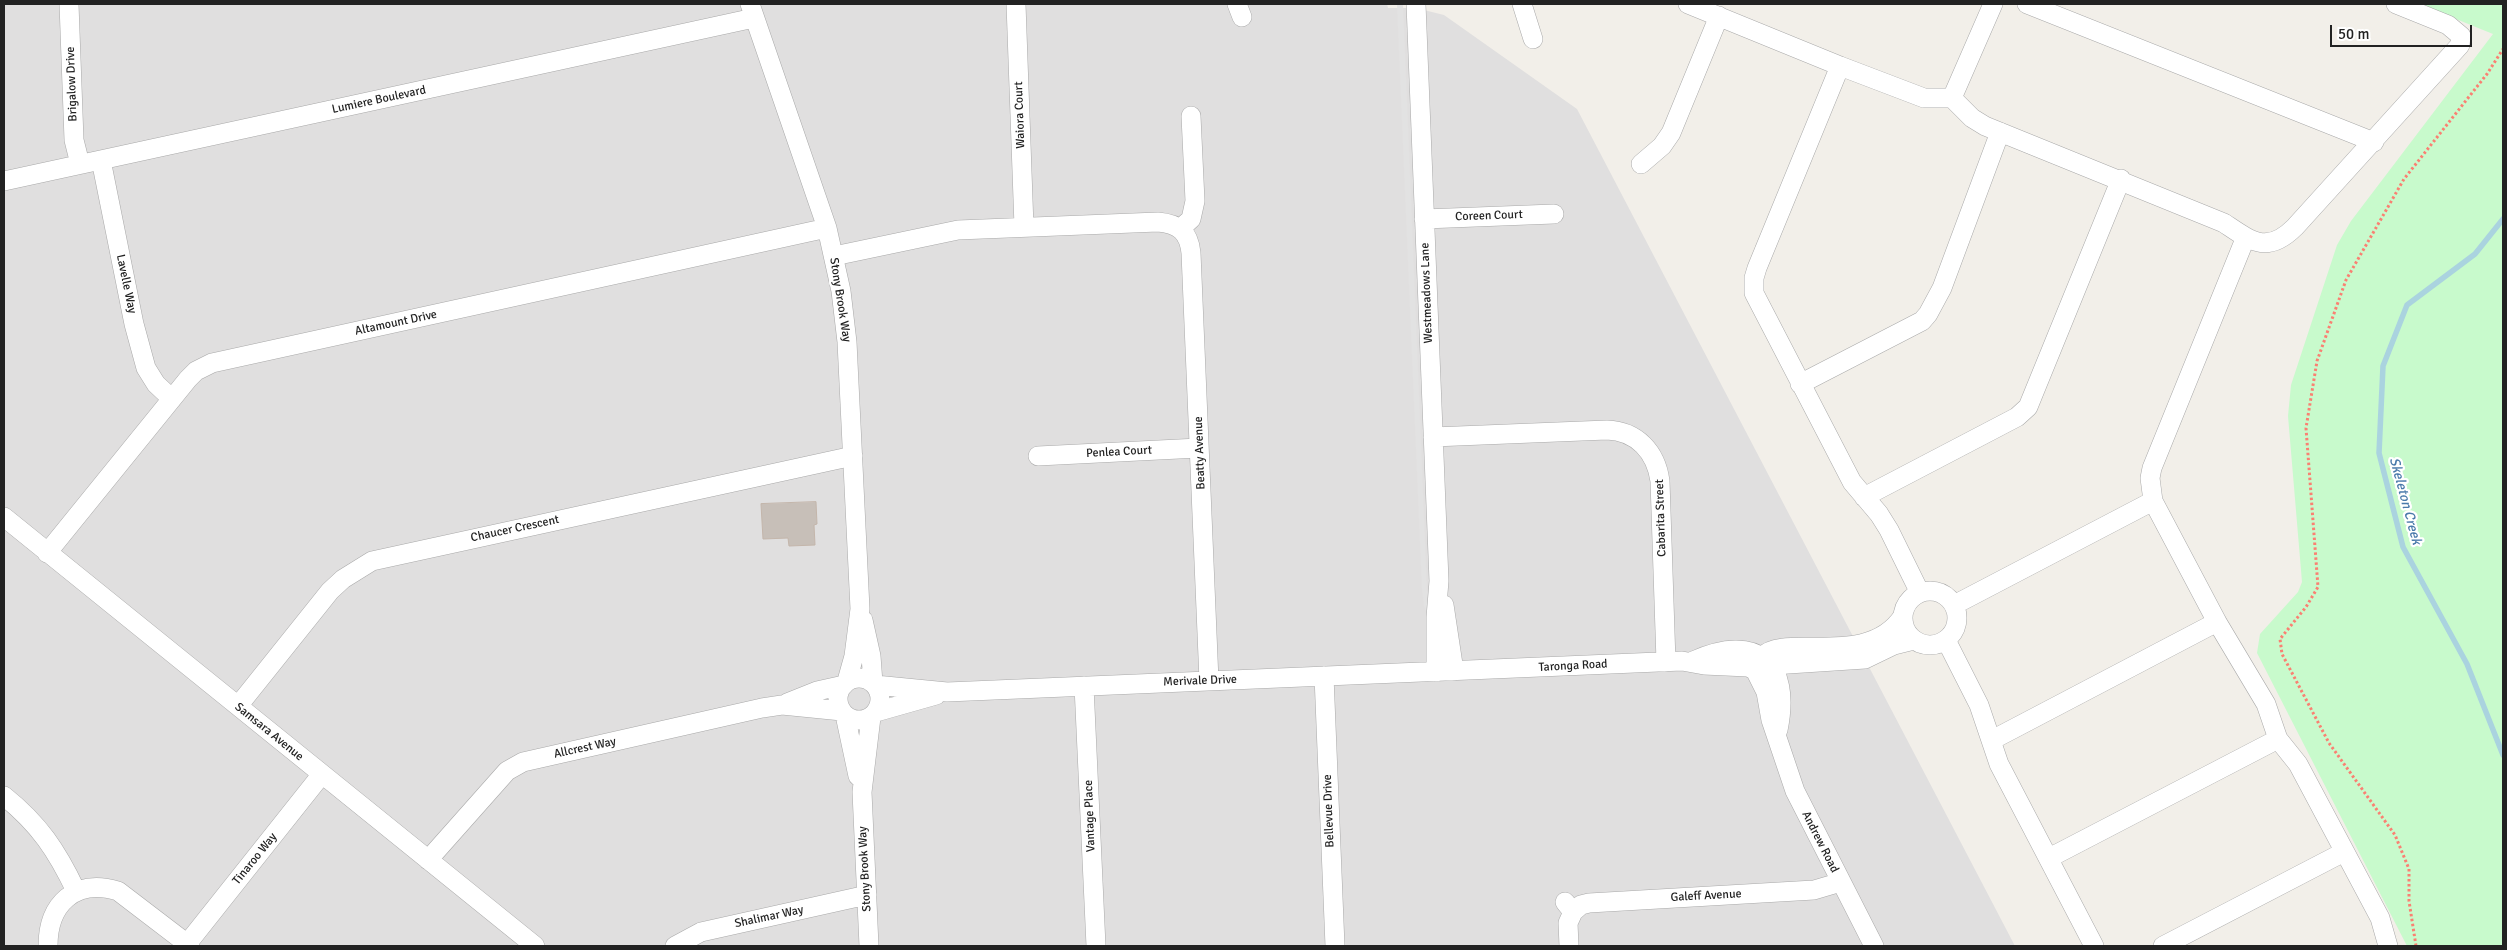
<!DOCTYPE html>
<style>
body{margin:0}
#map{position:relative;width:2507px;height:950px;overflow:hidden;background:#f2efe9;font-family:Signika,sans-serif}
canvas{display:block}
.frame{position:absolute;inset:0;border:5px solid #222;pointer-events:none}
.scale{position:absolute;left:2330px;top:25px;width:142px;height:22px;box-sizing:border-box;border:2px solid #222;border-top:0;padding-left:6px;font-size:15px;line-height:18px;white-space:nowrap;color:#222;-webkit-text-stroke:4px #fff;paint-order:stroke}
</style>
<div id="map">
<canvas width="2507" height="950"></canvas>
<div class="frame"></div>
<div class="scale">50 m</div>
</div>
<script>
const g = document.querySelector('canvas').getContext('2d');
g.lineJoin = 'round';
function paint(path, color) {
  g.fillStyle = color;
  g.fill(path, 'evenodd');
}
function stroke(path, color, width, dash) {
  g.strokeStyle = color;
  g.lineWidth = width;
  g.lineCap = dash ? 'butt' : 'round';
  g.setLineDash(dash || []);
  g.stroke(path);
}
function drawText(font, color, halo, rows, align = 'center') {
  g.font = font + ' Signika,sans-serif';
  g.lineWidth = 4.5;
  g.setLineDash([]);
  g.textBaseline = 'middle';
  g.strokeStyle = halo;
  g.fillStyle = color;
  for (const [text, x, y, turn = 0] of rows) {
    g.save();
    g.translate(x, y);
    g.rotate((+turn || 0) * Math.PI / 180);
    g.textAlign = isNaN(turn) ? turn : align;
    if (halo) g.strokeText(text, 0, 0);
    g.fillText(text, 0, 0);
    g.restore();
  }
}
const residential = new Path2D(`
 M4,4H1387L1388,8H1416L1444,15L1577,109L2015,946H4Z`);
const park = new Path2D(`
 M2419,4H2503V946H2407L2257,653L2260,634L2298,592L2302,582L2288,416L2291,385L2337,245L2351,221L2493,34Z`);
const parking = new Path2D(`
 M1397,4H1403L1428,616L1424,606L1422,589Z`);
const stream = new Path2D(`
 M2503,219L2475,254L2407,305L2383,366L2379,453L2403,547L2467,664L2503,755`);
const building = new Path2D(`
 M816,502L817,524L814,525L815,545L789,546L788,538L763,539L761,504Z`);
const path = new Path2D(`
 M2416,946L2409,901V869L2395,835L2329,743L2282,654L2280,639L2306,607L2318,587L2306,428L2317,361L2346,280L2404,179L2487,74L2503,49`);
const minor = new Path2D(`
 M69,4L74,140L80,164
 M750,4L827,228L841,291L847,342L860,609L854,656L847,681
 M1016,4L1024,227
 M1237,4L1242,17
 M1416,4L1439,581L1436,617V672
 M1522,4L1533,39
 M1688,4L1840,66
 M2027,4L2374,142
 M1952,98L1993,4
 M101,160L134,324L146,368L156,384L172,399
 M1641,164L1662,146L1671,133L1719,16
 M4,181L754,18
 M1424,219L1554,214
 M1181,228L1191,219L1195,201L1191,116
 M834,256L958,230L1158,222C1179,224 1189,232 1191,253L1209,681
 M1800,384L1922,321L1928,314L1942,288L2000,132
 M1433,437L1607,430C1637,431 1656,452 1660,481L1666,662
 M1038,456L1199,448
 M1864,497L2017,417L2028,407L2121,179
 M2153,501L2217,622L2266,704L2278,739L2298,764L2380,918L2388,946
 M4,517L535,946
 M47,553L188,379L196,371L212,363L827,228
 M1903 618a27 27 0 1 1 54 0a27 27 0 1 1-54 0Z
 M1920,593L1889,530L1879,514L1852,482L1754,293V278L1757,268L1840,66L1924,98H1952L1972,118L1985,126L2224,223C2251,241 2267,255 2295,227L2460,45L2461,36L2448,25L2396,4
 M1444,605L1454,671
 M1954,605L2153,501L2150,478L2152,468L2245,239
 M863,620L871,656L873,683
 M1946,640L1979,705L1999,764L2094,946
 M1693,661C1757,632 1792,662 1778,730
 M1755,670L1766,692L1771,720L1795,791L1874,946
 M1755,670C1757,666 1760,660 1763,656C1784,633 1869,669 1903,616
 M1324,676L1335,946
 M838 699a21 21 0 1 1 42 0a21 21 0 1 1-42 0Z
 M875,685L947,692L1682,661L1704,665L1748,667L1755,670L1773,665L1865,659L1894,645L1914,640
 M1084,686L1096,946
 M787,703L817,691L844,685
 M238,706L330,591L343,579L372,561L853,456
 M876,712L936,695
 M845,715L858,776
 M1992,740L2217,622
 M4,796C39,824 57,851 76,891
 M2049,858L2278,739
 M428,860L507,771L523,762L762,708L782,705L842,711
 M1565,902L1573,912L1568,923L1569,946
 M1573,912L1581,905L1589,903L1814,890L1841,882
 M187,944L322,774
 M48,946C48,904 75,878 118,891L190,946
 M675,946L701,932L867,895
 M869,946L862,792L871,717
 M2163,946L2344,852`);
const streetNames = [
 ["Brigalow Drive",72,84,-92],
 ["Lumiere Boulevard",379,100,-12],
 ["Waiora Court",1020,115,-92],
 ["Coreen Court",1489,216,-2],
 ["Lavelle Way",126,284,78],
 ["Westmeadows Lane",1427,293,-92],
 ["Stony Brook Way",840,300,81],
 ["Altamount Drive",396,323,-12],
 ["Penlea Court",1119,452,-3],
 ["Beatty Avenue",1200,453,-92],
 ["Cabarita Street",1661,518,-92],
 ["Chaucer Crescent",515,529,-12],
 ["Taronga Road",1573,666,-3],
 ["Merivale Drive",1200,681,-2],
 ["Samsara Avenue",269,732,39],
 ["Allcrest Way",585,748,-12],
 ["Bellevue Drive",1329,811,-92],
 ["Vantage Place",1090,816,-92],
 ["Andrew Road",1820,842,63],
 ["Tinaroo Way",255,859,-51],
 ["Stony Brook Way",865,869,-93],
 ["Galeff Avenue",1706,896,-3],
 ["Shalimar Way",769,917,-12]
];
const waterNames = [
 ["Skeleton Creek",2405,501,75]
];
paint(residential, '#e0dfdf');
paint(park, '#c8facc');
paint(parking, '#e2e2e2');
stroke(stream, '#aad3df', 5.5);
paint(building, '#c7bfb8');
stroke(building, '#c4b6ab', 1);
stroke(minor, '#a9a9a9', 20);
stroke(path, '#fa8072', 3, [2.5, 2.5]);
stroke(minor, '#fff', 19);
drawText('12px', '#222', '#fff', streetNames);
drawText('italic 14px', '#4a7aab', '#fff', waterNames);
</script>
